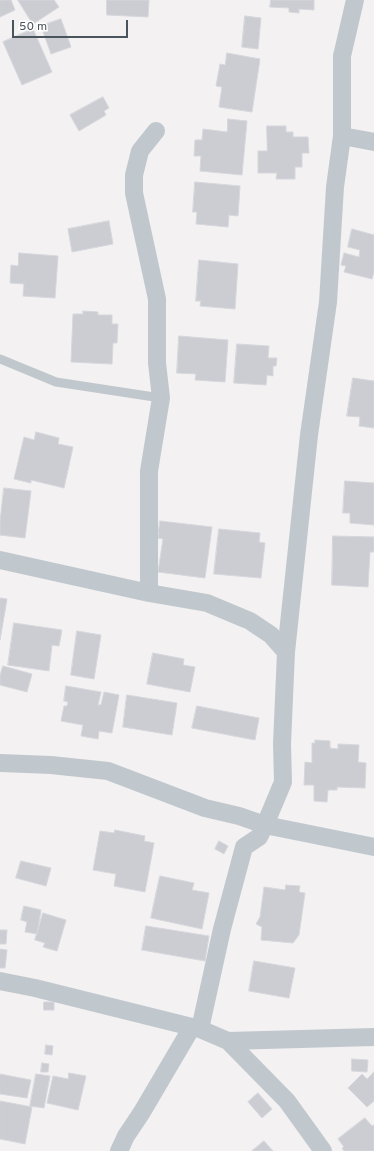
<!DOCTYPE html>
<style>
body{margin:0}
#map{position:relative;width:374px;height:1151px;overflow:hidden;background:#f3f1f1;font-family:Overpass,sans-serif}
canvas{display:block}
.scale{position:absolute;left:12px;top:20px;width:116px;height:18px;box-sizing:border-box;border:2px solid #4a545d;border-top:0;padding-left:5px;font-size:12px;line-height:14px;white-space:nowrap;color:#4a545d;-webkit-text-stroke:3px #fff;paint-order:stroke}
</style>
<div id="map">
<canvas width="374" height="1151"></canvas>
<div class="scale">50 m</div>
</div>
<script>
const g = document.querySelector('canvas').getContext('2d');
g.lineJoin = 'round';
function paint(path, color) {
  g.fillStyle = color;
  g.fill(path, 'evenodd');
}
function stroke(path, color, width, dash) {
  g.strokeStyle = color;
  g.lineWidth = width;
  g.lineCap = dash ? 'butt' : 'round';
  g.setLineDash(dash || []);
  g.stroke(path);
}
const building = new Path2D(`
 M0,0H11L15,10L0,17Z
 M18,0H54L59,7L33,24Z
 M107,0H149L148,17L107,15Z
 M271,0H314V10L299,9V13L289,12V8L270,7Z
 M245,16L261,18L258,49L242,47Z
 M61,19L71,47L51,54L41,26Z
 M33,29L52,72L22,85L3,42Z
 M227,53L260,59L252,112L219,107L222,87L216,86L220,64L225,65Z
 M103,97L109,108L104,111L106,115L79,131L70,115Z
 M228,119L247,121L242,175L200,171L201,156H194L195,140H202L203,129L227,132Z
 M267,126H286V132H293V137H308L309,153H302V167H295V179H276L277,173H258V151H267Z
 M195,182L240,186L238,216L229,215L228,227L196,224L197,212H193Z
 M109,221L113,244L72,252L68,229Z
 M352,229L374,235V272L372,279L344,272L346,266L341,265L344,253L359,257L360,250L348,247Z
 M19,253L58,256L55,298L23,296L24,284L10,283L11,265L18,266Z
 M199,260L238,264L235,309L200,306L201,301H196Z
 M83,311L98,312V315H112V324H118L117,343H113L112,364L71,362L73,314H83Z
 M179,336L228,340L225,382L195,380L196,374L177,373Z
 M237,344L269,346L268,358H277L276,366H273V376L267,375L266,385L234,383Z
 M353,378L374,381V428L359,426L360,417L347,416Z
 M36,432L59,438L58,444L73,447L64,488L31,480V483L14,479L24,437L34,440Z
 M345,481L374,483V525L350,523V513H343Z
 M4,488L31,491L25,538L0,535V522Z
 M160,521L212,527L205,578L158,572L163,539L158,538Z
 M219,529L260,533L259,542L265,543L261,578L214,574Z
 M333,536L374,537V552H370L368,587L332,585Z
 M0,598L7,599L0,640Z
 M14,623L62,630L59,646L52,645L49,671L8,665Z
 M77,631L101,635L94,679L71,675Z
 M153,653L184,659L183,665L195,667L190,692L147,684Z
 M3,666L32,674L27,692L0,685V676Z
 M66,686L101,692L98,705H101L104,692L119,695L112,733L99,731L98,739L81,736L83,725L61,721L64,706H67L68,702L64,701Z
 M127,695L177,703L172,735L123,727Z
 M197,706L259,718L255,740L192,728Z
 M315,740L330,741V748L338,749V744L359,745L358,762L366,763L365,788L337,787V790H328L327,802L314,801V785H304L305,762L312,763V743H315Z
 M115,830L145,836L144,841L154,843L145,892L114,886L116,874L93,870L100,831L114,833Z
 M219,841L228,846L224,854L215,849Z
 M21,861L51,868L46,886L16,878Z
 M160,876L194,883L192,890L209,893L202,929L151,918Z
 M286,885L300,886L299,892L305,893L299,935L293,943L261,940L262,927L256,924L260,917L264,887L285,890Z
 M24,906L41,910L37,934L25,932L27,922L21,920Z
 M43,913L66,920L57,951L43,947L45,943L35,940Z
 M146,926L209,936L205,961L142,950Z
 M0,930H7L6,944H0Z
 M0,949L7,950L5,968H0Z
 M254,961L295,968L289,998L249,991Z
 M44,1002H54V1010H44Z
 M46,1045L53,1046L52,1055L45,1054Z
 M352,1059L368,1060L367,1072L352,1071Z
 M42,1063L49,1064L48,1072H41Z
 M374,1072V1101L367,1107L348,1088L362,1074L367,1079Z
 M69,1073L86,1076L78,1110L47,1103L53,1076L68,1079Z
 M0,1074L31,1080L27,1098L0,1094Z
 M36,1074L50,1076L44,1108L30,1106Z
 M258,1093L272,1109L262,1118L248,1102Z
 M0,1101L32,1107L25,1144L0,1139Z
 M365,1118L372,1126L374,1125V1151H344L342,1148L344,1147L338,1139Z
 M264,1141L273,1151H252Z`);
const service = new Path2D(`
 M0,359L56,382L161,398`);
const minor = new Path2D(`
 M342,136L374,142
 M0,560L149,593L207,603L250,621L271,635L286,652
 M149,593V471L161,398L157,363V299L134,193V175L140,151L156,131
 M1,763L51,765L108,771L205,808L239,816L265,825L374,847
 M0,981L35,988L200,1029L228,1041L374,1037
 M200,1029L222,929L244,847L259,837L265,825L283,782L282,744L286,652L309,435L328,302L335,187L342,136V56L355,0
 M228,1041L287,1101L323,1151
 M119,1151L126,1136L142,1112L192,1027`);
paint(building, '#cbcdd3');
stroke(building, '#d5d7dc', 1);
stroke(service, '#c0c8ce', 9);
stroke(minor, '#c0c8ce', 18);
</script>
